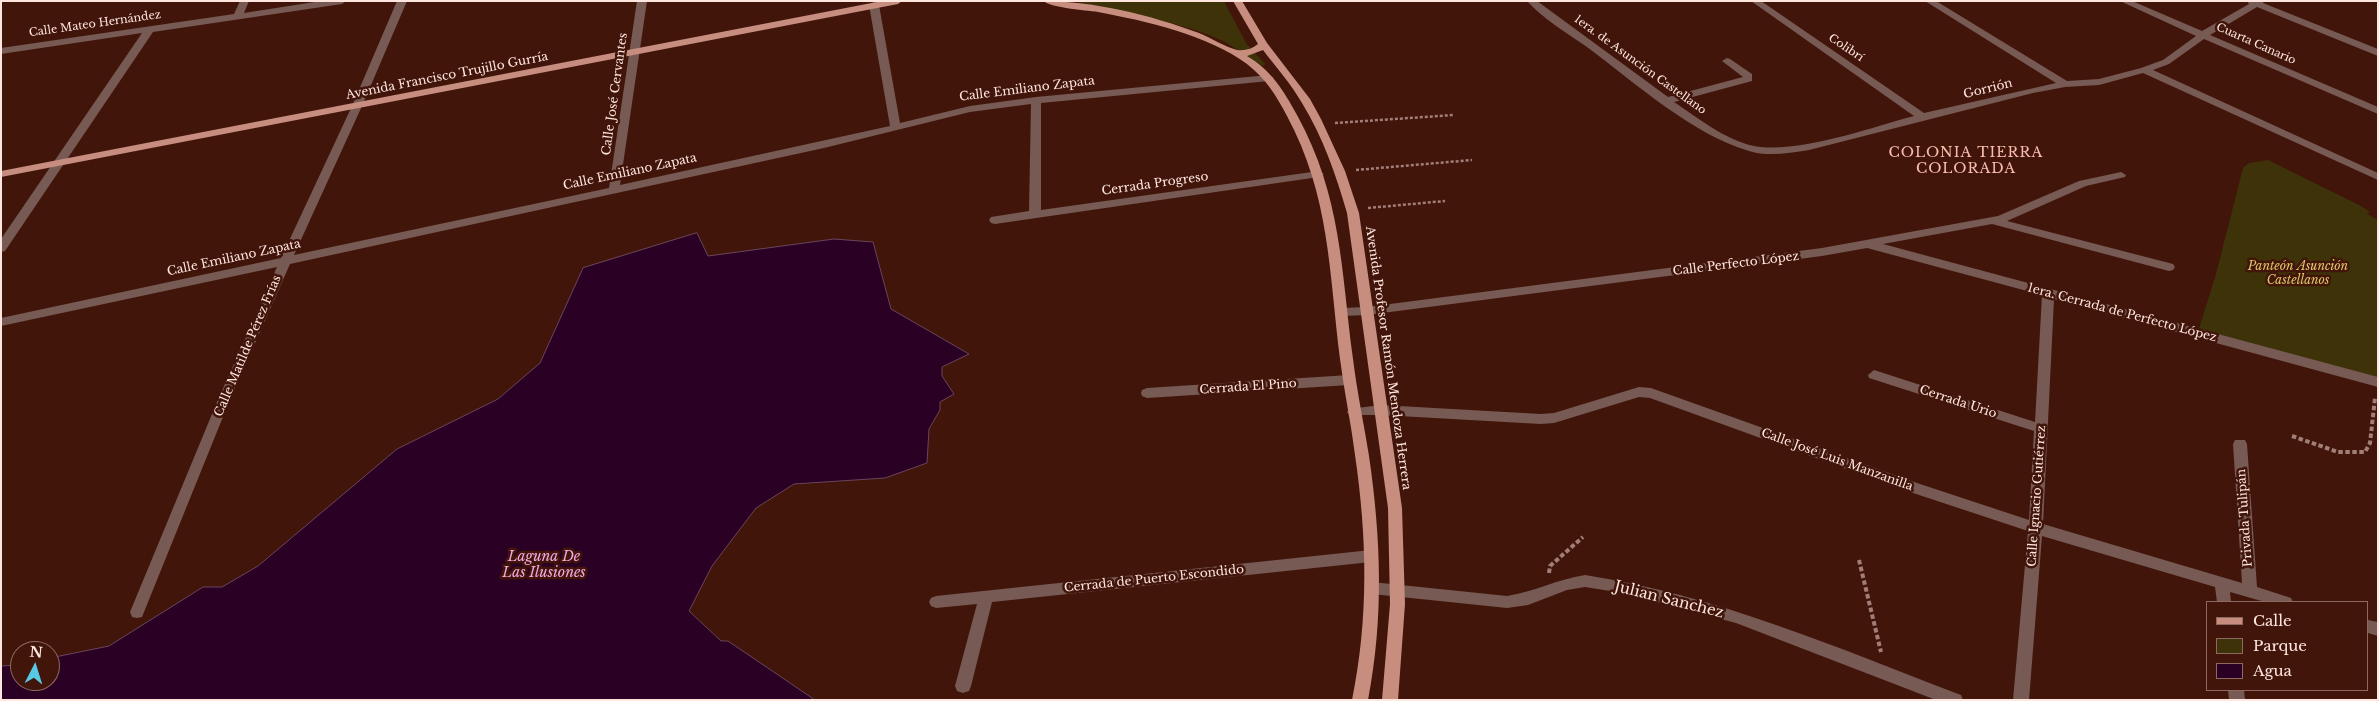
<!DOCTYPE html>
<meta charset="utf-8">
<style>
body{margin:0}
#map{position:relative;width:2379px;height:701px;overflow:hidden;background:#42150b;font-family:"Libre Baskerville",serif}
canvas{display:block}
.frame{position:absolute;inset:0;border:2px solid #ffe6df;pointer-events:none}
.legend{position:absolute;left:2206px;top:601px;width:162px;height:90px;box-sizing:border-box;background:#42150b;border:1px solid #8e6960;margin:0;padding:6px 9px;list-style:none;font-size:15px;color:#ffe6df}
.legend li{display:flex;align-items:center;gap:10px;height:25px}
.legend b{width:25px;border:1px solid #8e6960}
.north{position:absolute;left:10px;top:641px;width:50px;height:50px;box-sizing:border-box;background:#42150b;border:1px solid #8e6960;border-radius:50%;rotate:5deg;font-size:14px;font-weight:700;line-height:20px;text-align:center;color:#ffe6df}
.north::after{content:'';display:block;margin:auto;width:18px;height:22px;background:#57c9e2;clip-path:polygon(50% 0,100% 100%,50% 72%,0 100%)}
</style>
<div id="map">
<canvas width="2379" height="701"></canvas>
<div class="frame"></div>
<ul class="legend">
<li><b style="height:6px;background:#c78d7f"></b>Calle</li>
<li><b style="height:14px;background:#3e3308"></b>Parque</li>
<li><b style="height:14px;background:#2a0024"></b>Agua</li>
</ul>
<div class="north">N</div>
</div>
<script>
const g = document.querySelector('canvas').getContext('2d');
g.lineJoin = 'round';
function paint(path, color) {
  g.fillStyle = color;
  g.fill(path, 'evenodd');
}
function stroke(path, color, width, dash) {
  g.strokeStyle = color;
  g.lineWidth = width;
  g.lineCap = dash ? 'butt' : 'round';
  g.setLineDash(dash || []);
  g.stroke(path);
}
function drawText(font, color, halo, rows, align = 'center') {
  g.font = font + ' "Libre Baskerville",serif';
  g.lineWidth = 5;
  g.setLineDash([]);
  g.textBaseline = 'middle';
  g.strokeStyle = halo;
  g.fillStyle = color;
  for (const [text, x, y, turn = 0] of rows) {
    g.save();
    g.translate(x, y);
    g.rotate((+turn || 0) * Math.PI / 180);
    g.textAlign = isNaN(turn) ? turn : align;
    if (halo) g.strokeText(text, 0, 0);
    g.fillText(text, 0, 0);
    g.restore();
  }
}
const green = new Path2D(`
 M1073,1H1224L1246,43L1265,64L1263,66C1249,58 1235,47 1221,40C1174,19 1122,14 1073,1Z
 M2268,160L2361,206L2370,212L2367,214L2378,220V380L2198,332L2216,274L2243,168L2249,163Z`);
const water = new Path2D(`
 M697,233L708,256L834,239L873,242L891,309L969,354L942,367V376L954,394L940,402V410L929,429L927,463L885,478L794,484L756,508L712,566L689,611L721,641H728L815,700H1V666L20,665V681H50V658L109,646L203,587H222L258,566L397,449L498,399L540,363L583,268Z`);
const pathFar1 = new Path2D(`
 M1335,123L1454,115
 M1356,170L1472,160
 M1368,208L1445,201`);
const path = new Path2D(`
 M2292,436L2338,452H2365L2370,443L2375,398
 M1859,560L1881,652
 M1549,573L1550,566L1583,537`);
const minor = new Path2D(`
 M240,1H249L244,13L321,1H346L342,4L153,32L5,251L1,252V239L142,33L1,54V48L234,14Z
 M397,1H407L362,106L294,255L609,188L637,1H647L620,185L890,126L869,5L874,2L879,5L900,123L970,106L1036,97L1269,75L1274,78L1269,81L1041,103V210L1319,171L1324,174L1319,177L995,224L991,223L989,220L991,217L1029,211L1031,104L970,112L824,148L290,264L229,402L144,612L142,617L137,618L132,617L130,612L217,402L277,267L1,326V318L281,258L352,106Z
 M1527,1H1537L1668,97L1743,77L1722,61L1727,58L1730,59L1752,74V81L1674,102C1698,118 1725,140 1754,146C1798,154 1869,128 1914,116L1751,1H1761L1924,113L2056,83L1925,1H1936L2067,81L2099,79L2141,68L2163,60L2196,36L2120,1H2132L2202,31L2249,4L2247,1H2264L2263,3L2378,49V56L2257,7L2210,35L2378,107V114L2204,39L2169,64L2153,70L2378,173V180L2143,73L2099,85L2065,87L2033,93L1809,150C1789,153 1768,157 1749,151C1693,135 1634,82 1587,47C1567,33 1543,19 1527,1Z
 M2121,172L2126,175L2125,177L2086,186L2007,221L2173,264L2175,267L2173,270L2169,271L1992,224L1883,244L2378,377V387L2054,299L2043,524L2242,583L2233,444L2235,440H2245L2247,444L2257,587L2291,598L2293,602H2265L2230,592L2231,602H2217L2215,587L2042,536L2029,700H2013L2028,531L1904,490L1650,398L1639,397L1554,423L1541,424L1381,415H1349L1347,412L1349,409L1381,405L1541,414L1554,413L1639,387L1651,388L1914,482L2029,520L2034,431L1869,378L1868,375L1874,370L2035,422L2042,295L1867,248L1822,256L1367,315L1342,316L1336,312L1342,308L1367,307L1822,248L1998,216L2079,181Z
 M1349,375L1354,377L1355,380L1354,383L1349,385L1147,398L1142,396L1141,393L1142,390L1147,388Z
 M1371,550L1376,552L1378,556L1376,560L1371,562L992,602L971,686L969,691L963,693L957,691L955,686L977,604L936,608L931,606L929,602L931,598L936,596Z
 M1585,575C1716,595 1838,648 1961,695L1963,700H1936L1736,623L1623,593L1585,587L1567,590L1528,605L1507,608L1372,594L1367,592L1365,588L1367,584L1372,582L1507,596C1534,592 1558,579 1585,575Z
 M2368,620L2378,622V636L2368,633Z
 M2228,690H2244L2245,700H2229Z`);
const major = new Path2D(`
 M882,1H902L898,4L1,177V171Z
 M1043,1C1094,1 1150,15 1199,33C1211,38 1225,47 1237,50C1245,51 1252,49 1258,44L1233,1H1242L1267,43L1310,99L1321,119L1345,171L1359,213L1402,508L1405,604L1398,700H1382L1390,604L1388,508L1347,213C1336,175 1323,137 1302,103C1291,84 1276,67 1263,50L1247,56C1271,70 1284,91 1297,115C1342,197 1341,270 1353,359C1357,392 1364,424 1369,456C1381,538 1384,618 1368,700H1352C1369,618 1367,537 1355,455C1351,423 1344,391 1340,359C1329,272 1330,196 1287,116C1276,95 1266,79 1247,64C1208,35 1146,21 1098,12C1084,10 1053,8 1043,1Z`);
const farStreetnames = [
 ["Calle Mateo Hernández",95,24,-8],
 ["Cuarta Canario",2256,44,24],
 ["Colibrí",1846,48,34],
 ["1era. de Asunción Castellano",1640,65,36]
];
const streetNames = [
 ["Avenida Francisco Trujillo Gurría",447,76,-11],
 ["Calle Emiliano Zapata",1027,89,-7],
 ["Gorrión",1988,89,-14],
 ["Calle José Cervantes",615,94,-82],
 ["Calle Emiliano Zapata",630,172,-12],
 ["Cerrada Progreso",1155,184,-8],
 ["Calle Emiliano Zapata",234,258,-12],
 ["Calle Perfecto López",1736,264,-7],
 ["1era. Cerrada de Perfecto López",2122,313,15],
 ["Calle Matilde Pérez Frías",248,346,-67],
 ["Avenida Profesor Ramón Mendoza Herrera",1388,358,82],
 ["Cerrada El Pino",1248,387,-4],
 ["Cerrada Urio",1958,402,18],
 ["Calle José Luis Manzanilla",1837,460,20],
 ["Calle Ignacio Gutiérrez",2037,496,-86],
 ["Privada Tulipán",2245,518,-94],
 ["Cerrada de Puerto Escondido",1154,579,-6]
];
const parkNames = [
 ["Panteón Asunción",2298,267],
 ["Castellanos",2298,281]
];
const neighbourhoodNames = [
 ["COLONIA TIERRA",1966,153],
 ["COLORADA",1966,169]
];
const waterNames = [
 ["Laguna De",544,557],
 ["Las Ilusiones",544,573]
];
const nearStreetnames = [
 ["Julian Sanchez",1669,600,14]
];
paint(green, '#3e3308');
paint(water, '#2a0024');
stroke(water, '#6a455c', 1);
stroke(pathFar1, '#a17e76', 2.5, [3, 2]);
stroke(path, '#a17e76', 4, [4.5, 2.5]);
paint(minor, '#765a53');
paint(major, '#c78d7f');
drawText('11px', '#ffe6df', '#42150b', farStreetnames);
drawText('12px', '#ffe6df', '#42150b', streetNames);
drawText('italic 12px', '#e0c769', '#42150b', parkNames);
g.letterSpacing = '1px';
drawText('14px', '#f9bdae', '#42150b', neighbourhoodNames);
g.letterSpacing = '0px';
drawText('italic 14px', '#f4a7e3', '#42150b', waterNames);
drawText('15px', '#ffe6df', '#42150b', nearStreetnames);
</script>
